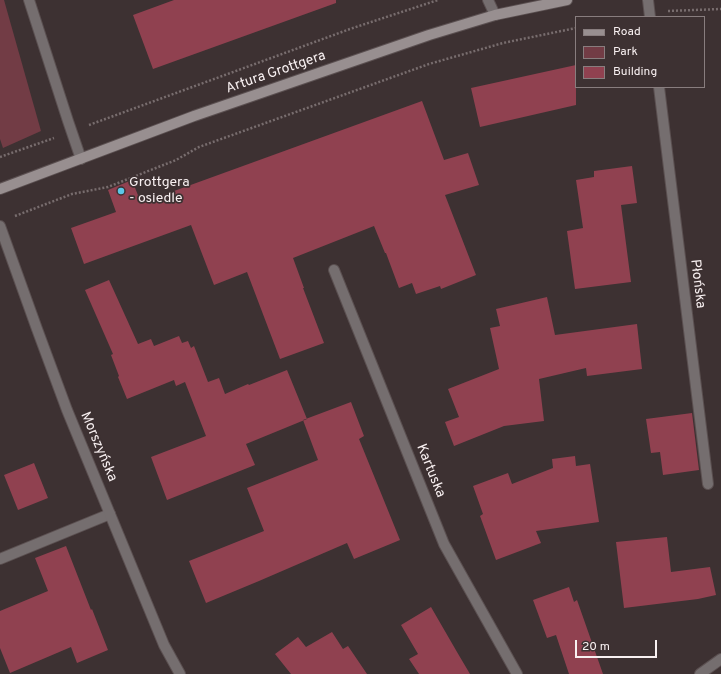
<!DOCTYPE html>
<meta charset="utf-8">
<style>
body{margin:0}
#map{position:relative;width:721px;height:674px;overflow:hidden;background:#3d3132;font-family:Overpass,sans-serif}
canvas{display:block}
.legend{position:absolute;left:575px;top:16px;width:130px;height:72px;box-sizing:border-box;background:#3d3132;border:1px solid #887d7e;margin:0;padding:5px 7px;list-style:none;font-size:12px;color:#f8f0f1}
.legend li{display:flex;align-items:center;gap:8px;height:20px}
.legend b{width:20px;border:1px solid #887d7e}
.scale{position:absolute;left:575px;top:640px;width:82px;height:18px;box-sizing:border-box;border:2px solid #f8f0f1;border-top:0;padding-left:5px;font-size:12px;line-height:14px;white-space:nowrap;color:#f8f0f1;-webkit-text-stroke:3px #3d3132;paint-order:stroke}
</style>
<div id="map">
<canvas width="721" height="674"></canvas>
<ul class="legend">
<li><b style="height:5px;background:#988f90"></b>Road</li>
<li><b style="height:11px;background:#723c45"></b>Park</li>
<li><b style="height:11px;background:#904150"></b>Building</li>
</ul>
<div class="scale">20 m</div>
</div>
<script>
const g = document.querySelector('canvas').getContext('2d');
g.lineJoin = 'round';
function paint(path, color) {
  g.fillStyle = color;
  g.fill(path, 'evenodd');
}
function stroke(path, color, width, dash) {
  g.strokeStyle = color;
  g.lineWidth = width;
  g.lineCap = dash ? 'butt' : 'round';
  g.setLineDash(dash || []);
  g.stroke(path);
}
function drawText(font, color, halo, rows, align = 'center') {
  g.font = font + ' Overpass,sans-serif';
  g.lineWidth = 3.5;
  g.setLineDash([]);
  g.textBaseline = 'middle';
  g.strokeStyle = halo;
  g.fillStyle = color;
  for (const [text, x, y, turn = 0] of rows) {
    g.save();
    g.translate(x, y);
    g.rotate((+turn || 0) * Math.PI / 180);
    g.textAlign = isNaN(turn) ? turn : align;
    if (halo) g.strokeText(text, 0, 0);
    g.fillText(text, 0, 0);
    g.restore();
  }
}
const green = new Path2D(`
 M0,0H4L41,131L3,148L0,139Z`);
const building = new Path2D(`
 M174,0H336V3L153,69L133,15Z
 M576,65V105L480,127L471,88Z
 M422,101L444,160L468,153L479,185L445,195L476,275L441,289L440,286L416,294L412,283L399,288L386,253H385L374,226L293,258L304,288H303L324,343L280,359L247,272L214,285L191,225L84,264L71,228L116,212L108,190L132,180L141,203Z
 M632,166L637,203L621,205L631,282L575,289L567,231L583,228L576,180L594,177V171Z
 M109,280L138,344L151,339L154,346L179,336L182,343L188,341L191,348L194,346L208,382L219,378L225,394L248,384L249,385L287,370L307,419L246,444L255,465L167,500L151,457L206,436L185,382L176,386L174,380L127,399L118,377L119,376L111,355L113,354L85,290Z
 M547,297L555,335L637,324L642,369L587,376L586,368L539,379L544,421L504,426L454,446L445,422L459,417L448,389L499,369L490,328L500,326L496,309Z
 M351,402L364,436L359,439L400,540L354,559L347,543L259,581L206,603L189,561L264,531L247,488L318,460L303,420Z
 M692,413L699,470L663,475L660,452L651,453L646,419Z
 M575,456L576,466L590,464L599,522L536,531L541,543L496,560L480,516L483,514L473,486L508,473L512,484L553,468L552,459Z
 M34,463L48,498L18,510L4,475Z
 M667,537L671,572L710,567L716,595L698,599L624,608L616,542Z
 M66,546L91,610L92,609L108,650L77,663L71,647L10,673L0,648V611L48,591L35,558Z
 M569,587L574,602L577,600L603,674H569L556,635L547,638L533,600Z
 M431,607L457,652L470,674H419L409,659L418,654L401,625Z
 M332,632L343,649L348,646L367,674H291L275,654L298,637L306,647Z`);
const path = new Path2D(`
 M668,11L721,9
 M89,125L350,29L438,0
 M0,157L54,138
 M15,216L72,194L108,187L176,160L199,147L429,64L503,43L576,28`);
const service = new Path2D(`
 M29,0L68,121L81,159
 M488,0L495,15
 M0,559L110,514`);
const minor = new Path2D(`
 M648,0L650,17
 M659,87L708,484
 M0,226L37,329L67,410L164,645L180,674
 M334,270L444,544L517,674
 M700,674L721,659`);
const secondary = new Path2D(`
 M0,189L194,116L429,35L495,15L567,0`);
const markers = [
 [121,191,4,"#5cc7e7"]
];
const streetNames = [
 ["Artura Grottgera",276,73,-19],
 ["Płońska",697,284,83],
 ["Morszyńska",98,447,67],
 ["Kartuska",430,471,68]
];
const poiNames = [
 ["Grottgera",129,183],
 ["- osiedle",129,199]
];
paint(green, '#723c45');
paint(building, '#904150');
stroke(service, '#5b5051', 12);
stroke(minor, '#5b5051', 12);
stroke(secondary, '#5b5051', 12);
stroke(path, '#786d6e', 2.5, [2, 2]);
stroke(service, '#756e6f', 10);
stroke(minor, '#756e6f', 10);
stroke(secondary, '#988f90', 10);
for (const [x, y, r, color] of markers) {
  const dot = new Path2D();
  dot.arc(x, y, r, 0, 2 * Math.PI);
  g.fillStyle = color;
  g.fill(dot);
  stroke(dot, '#3d3132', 1.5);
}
drawText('14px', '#f8f0f1', '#3d3132', streetNames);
drawText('14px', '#f8f0f1', '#3d3132', poiNames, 'left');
</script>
